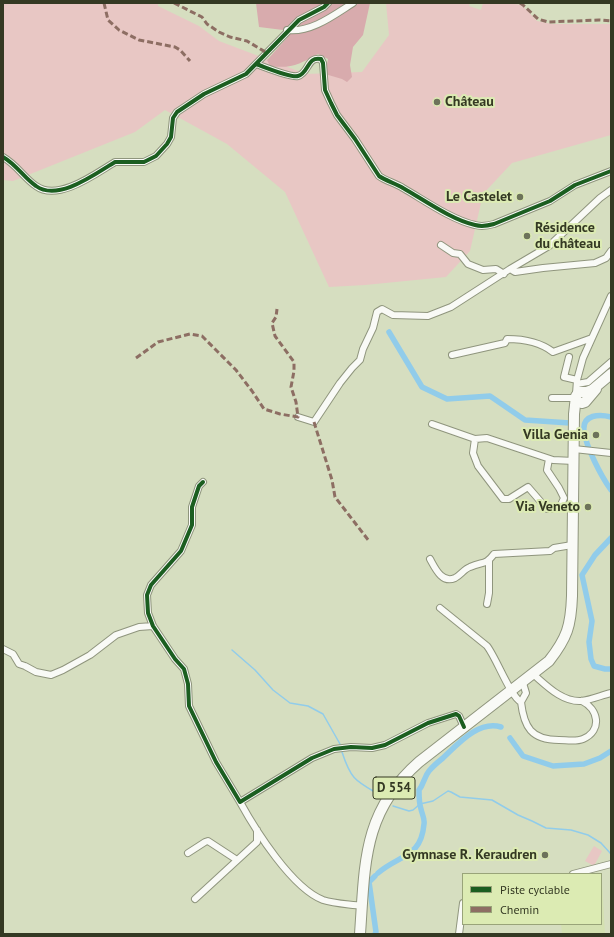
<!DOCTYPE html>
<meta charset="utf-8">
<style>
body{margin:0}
#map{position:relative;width:614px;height:937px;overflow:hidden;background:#d6dec0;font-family:"PT Sans",sans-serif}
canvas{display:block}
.frame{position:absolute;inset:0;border:4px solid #343923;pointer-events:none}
.legend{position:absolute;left:462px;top:873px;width:140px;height:52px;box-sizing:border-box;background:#dcebb3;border:1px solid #99a479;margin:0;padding:5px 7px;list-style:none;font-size:12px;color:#343923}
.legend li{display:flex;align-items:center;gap:8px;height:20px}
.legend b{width:20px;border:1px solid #99a479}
</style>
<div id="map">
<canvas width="614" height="937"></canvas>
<div class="frame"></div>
<ul class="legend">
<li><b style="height:5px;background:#1b5e20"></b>Piste cyclable</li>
<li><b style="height:5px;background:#8d6e63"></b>Chemin</li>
</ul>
</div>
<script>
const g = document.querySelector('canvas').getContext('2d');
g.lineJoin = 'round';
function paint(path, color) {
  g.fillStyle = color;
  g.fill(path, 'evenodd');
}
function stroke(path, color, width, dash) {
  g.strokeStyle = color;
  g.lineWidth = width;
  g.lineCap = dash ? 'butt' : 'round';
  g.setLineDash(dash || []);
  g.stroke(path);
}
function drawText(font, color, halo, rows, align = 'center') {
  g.font = font + ' "PT Sans",sans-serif';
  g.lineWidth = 4;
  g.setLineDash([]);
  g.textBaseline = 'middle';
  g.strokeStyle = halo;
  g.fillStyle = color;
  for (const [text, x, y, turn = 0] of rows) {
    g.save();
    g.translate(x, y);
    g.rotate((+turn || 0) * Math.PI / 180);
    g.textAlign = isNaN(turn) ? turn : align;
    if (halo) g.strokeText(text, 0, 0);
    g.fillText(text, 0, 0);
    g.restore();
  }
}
const built = new Path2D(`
 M601,881H602L605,934L562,933L561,924H601Z`);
const green = new Path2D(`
 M3,3H158V6L199,26L219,41L306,74L362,72L389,35L386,3H470L469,6L481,10L483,3H507L522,5L537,21L552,24H611V135L512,163L483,194L470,251L446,277L365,285L329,287L285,192L227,144L165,110L135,132L13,181L3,180Z
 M594,846L602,851L594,866L585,861Z`);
const forest = new Path2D(`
 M256,3H370L363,35L353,47L350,65L352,77L347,82L342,79L325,74L328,59L318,54C300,64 291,69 270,66L267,60L287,38L283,30L259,27Z`);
const stream = new Path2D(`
 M232,650L255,670L273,690L290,703L308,706L323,714L340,744
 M342,752C351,780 356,781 380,795
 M393,806L409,811L413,810L420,804L433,801L448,791L451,792L460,797L492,800L518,815L532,821L546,828L571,830L588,835L601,843L611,854`);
const canal = new Path2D(`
 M389,332L422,387L447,399L490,396L525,420L570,423
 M611,417C600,414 582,414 584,431C586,447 601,476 611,490
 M611,538L595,555L582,575L592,621L589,642L591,659L594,666L605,669H611
 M510,738L523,756L553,766L584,764L600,758L611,751
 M378,873C400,854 421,858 424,824C425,819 422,814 421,809C419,803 419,797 419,790C424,784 424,777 429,771C433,766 438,762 443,758C457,745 478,720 501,727
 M375,934L376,932L369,882L375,876`);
const street = new Path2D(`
 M287,30C311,33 334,15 353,3
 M256,64C265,67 290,78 298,76C309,73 307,56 321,59L323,63L325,90L331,103L337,115L355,139L379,176C386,181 395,183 403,188C424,200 452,220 475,225C482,227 487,226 494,224L550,201L575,185L611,171
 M3,157C17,165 24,178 36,186C58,202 95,174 115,162H144L156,156L167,144L171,137L173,118L177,112L204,94L246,74L299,20L324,7L328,3
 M441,245L453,253L460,254L468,264L483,270L496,269L504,274
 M510,269L549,246L600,198L611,190
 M452,355L505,343L507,339C523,339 540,342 553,352L592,338
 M569,357L564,377L577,380
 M577,384L588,382L611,362
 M576,394L577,380L583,358L611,296
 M552,398H575
 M298,417L314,422L340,383L352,368L360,360L363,349L373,328L377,312L382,309L393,315L428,316L451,307L510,269L515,272L543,268L595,263L606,258L611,251
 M432,424L475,439L487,438L553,460L574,461
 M475,439L473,453L478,466L503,499H509L528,487L547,509H552L560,507L564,498L559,488L547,470L549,459
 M574,449L611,453
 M203,482L199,486L192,507V525L181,551L151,585L147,595L148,613L153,626L175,659L184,669L188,684L189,706L216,762L240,802L312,758L334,749L351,747L372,748L385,745L428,723L456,714L459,716L464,727
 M430,559C435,568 442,584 455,578C461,575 464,569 470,567C483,561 485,566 494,554L550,551L554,548L572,545
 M487,604L489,593V561
 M440,608L487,646C497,659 510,696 521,702
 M3,649L13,654L19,664L25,666L36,672L51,675L63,670L90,655L116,635L139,627L153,626
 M533,674C547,686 562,702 581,701C591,700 602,695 611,693
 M521,702C524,727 531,740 559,740C566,740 576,742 583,739C603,730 598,709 582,701
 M521,702L526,693L523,683
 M240,802C256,831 292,888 323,900C335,904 349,904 362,906
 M188,853L205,842L208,841L237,860
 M573,874L611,864
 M195,899L257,842V830
 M459,934L463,903`);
const primary = new Path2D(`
 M582,403L585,402L596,389
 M360,934C365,865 362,812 419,762L549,661C567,638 571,626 572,596L574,414L576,396L579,392H587L592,390L611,374`);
const quiet = new Path2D(`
 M104,3L108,20L119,30L139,40L175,47L180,50L190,61
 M174,3L202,17L207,24L219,32L230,37L247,41L267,53
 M520,3L523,5L538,19L548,22L599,20L611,21
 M136,358L158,342L190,334L202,336L236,370L252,391L264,409L280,414L298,417L296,402L291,387L294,371V362L275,336L272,323L276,317L277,309
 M314,422L332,480L335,497L369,541`);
const cycleway = new Path2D(`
 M256,64C265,67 290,78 298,76C309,73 307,56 321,59L323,63L325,90L331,103L337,115L355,139L379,176C386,181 395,183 403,188C424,200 452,220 475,225C482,227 487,226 494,224L550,201L575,185L611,171
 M3,157C17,165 24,178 36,186C58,202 95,174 115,162H144L156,156L167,144L171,137L173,118L177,112L204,94L246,74L299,20L324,7L328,3
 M203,482L199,486L192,507V525L181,551L151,585L147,595L148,613L153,626L175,659L184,669L188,684L189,706L216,762L240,802L312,758L334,749L351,747L372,748L385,745L428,723L456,714L459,716L464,727`);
const markers = [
 [437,102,4,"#6d735a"],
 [520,197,4,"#6d735a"],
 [527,236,4,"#6d735a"],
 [596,435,4,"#6d735a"],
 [588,507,4,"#6d735a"],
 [545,855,4,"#6d735a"]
];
const shields = [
 [394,788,42]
];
const shieldNames = [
 ["D 554",394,788]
];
const poiNames = [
 ["Château",445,102,"left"],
 ["Le Castelet",512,197],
 ["Résidence",535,228,"left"],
 ["du château",535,244,"left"],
 ["Villa Genia",588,435],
 ["Via Veneto",580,507],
 ["Gymnase R. Keraudren",537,855]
];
paint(built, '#d4e1b1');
paint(green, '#e8c7c4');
paint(forest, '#d8abad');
stroke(stream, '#91ccea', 1.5);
stroke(canal, '#91ccea', 5.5);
stroke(street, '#8f957d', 8);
stroke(primary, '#8f957d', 12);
stroke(street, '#f9faf6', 6);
stroke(primary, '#f9faf6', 10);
stroke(quiet, '#8d6e63', 3, [6, 3]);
stroke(cycleway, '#1b5e20', 4);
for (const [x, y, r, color] of markers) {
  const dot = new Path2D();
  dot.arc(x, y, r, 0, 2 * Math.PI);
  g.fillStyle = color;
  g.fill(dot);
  stroke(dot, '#dcebb3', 1.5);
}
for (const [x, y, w] of shields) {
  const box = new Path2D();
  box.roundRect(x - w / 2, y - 11, w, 22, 3);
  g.fillStyle = '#dcebb3';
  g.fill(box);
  stroke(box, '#343923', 1);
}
drawText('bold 13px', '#343923', null, shieldNames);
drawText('bold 14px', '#343923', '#dcebb3', poiNames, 'right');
</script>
